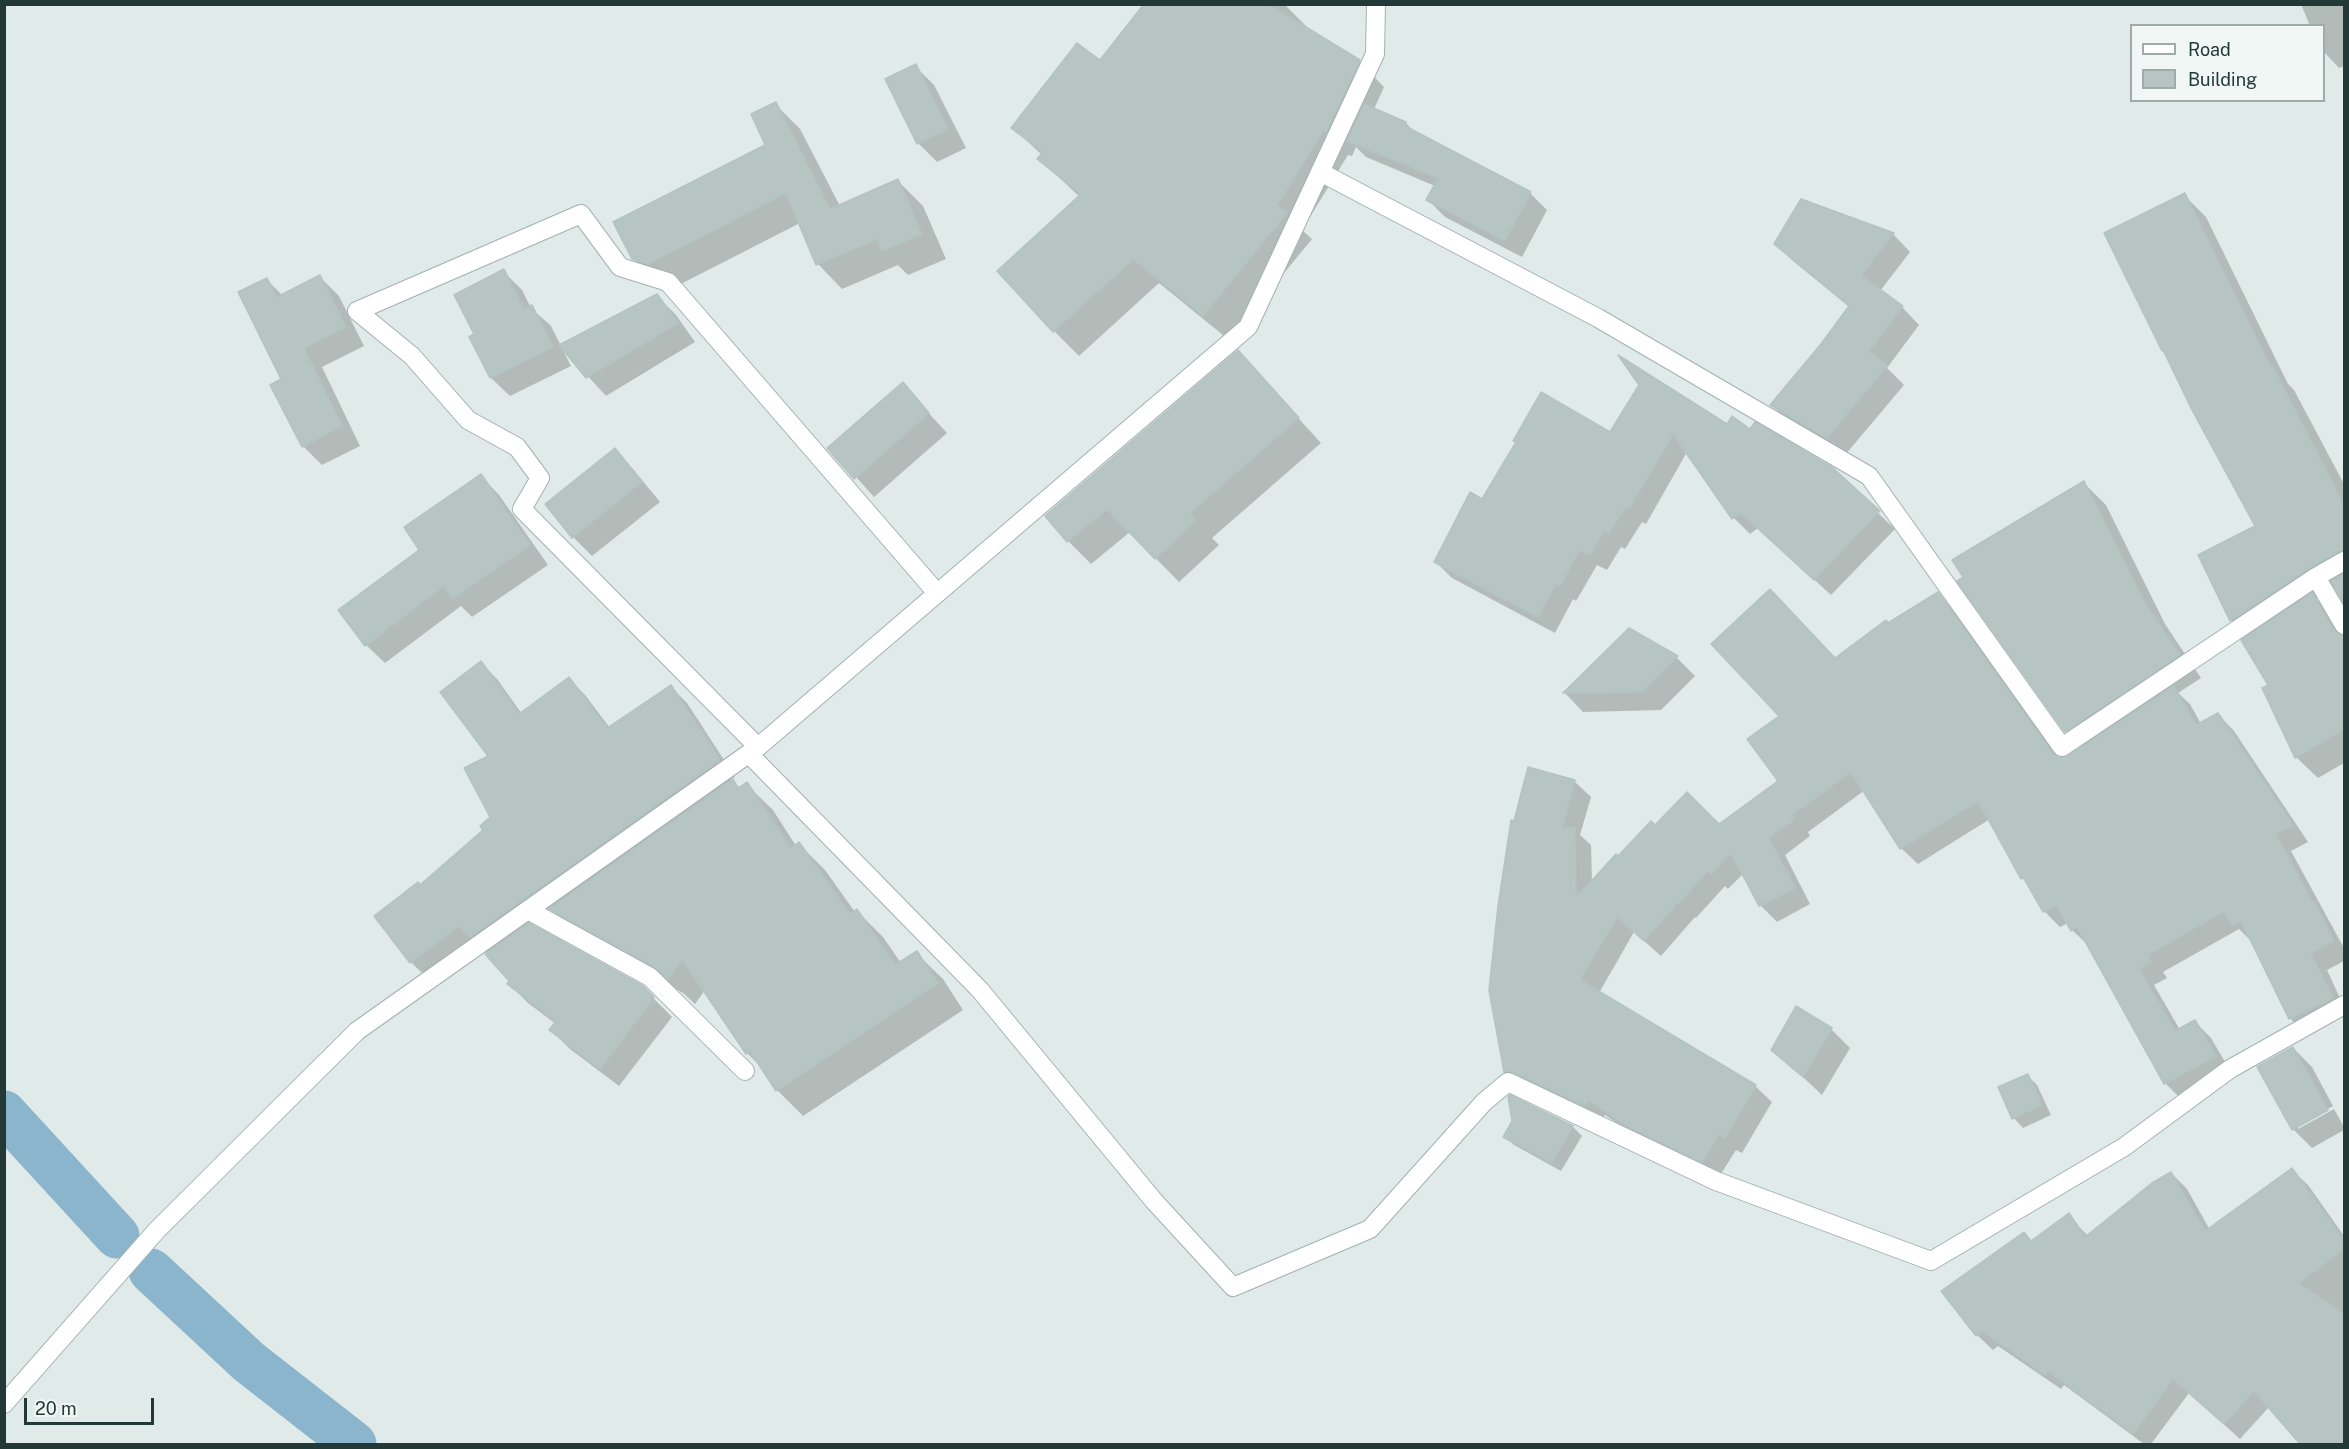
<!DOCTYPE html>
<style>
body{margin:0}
#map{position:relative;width:2349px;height:1449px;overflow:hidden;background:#e0eae8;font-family:"Public Sans",sans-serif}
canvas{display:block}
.frame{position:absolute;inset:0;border:6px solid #223938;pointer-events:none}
.legend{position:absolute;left:2130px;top:24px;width:195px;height:78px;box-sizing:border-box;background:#f0f7f5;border:2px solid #9eaba9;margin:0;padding:8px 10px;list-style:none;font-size:18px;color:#223938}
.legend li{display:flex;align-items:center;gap:12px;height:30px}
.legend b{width:30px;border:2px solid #9eaba9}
.scale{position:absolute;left:24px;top:1398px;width:130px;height:27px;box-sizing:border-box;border:3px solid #223938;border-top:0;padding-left:8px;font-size:18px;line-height:21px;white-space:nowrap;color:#223938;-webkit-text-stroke:4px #f0f7f5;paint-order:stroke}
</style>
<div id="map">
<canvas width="2349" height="1449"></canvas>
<div class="frame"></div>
<ul class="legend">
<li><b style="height:8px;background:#fff"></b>Road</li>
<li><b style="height:16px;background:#b6c5c1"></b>Building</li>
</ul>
<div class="scale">20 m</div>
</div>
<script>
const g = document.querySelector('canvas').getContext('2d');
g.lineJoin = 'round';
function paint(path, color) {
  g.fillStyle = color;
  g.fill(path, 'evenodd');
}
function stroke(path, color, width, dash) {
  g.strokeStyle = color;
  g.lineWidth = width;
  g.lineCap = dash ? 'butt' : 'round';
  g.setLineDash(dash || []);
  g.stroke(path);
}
const shadow = new Path2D(`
 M1146,4H1284L1308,28L1359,61L1384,87L1374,109L1406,123L1416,134L1530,193L1547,210L1522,257L1445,217L1428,200L1435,186L1366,157L1356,147L1352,156L1348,155L1302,230L1312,239L1229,340L1159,283L1079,356L1054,331L1080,197L1039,159L1042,155L1013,128L1100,62Z
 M2301,4H2344V66L2339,68L2324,52V26H2310Z
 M915,66L934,85L966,148L937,162L918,143Z
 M775,104L800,129L840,206L898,181L923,206L946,259L908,275L898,265L842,289L818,264L800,223L673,288L658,283L633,258L767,146Z
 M2184,195L2206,217L2288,384L2294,390L2344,484V601L2336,586L2316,599L2334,616L2344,635V763L2318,778L2296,757L2270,685L2249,638L2231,620L2257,527Z
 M1893,234L1910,252L1880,291L1902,307L1919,325L1887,368L1904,385L1845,455L1789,422L1772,405L1822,345L1850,307L1793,261L1776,244Z
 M503,271L522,290L531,308L551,326L561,346L657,296L676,315L695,342L606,396L562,348L571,366L510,396L491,378L476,335Z
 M320,277L339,296L364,346L322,367L360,446L322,465L303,446L283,380L267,280L283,296Z
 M1238,352L1321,443L1212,538L1219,545L1179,582L1130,532L1091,564L1068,541Z
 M902,384L947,433L874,497L830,448Z
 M1727,426L1878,513L1895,529L1831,595L1758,528L1750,534L1734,518L1687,452L1646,524L1642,522L1625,549L1621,547L1607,570L1597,565L1576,601L1573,599L1555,633L1452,578L1436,562L1482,501L1610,434Z
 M615,450L633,469L660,502L592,556L573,537Z
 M481,476L499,495L548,565L472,617L461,606L385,663L366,645L421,550Z
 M2084,483L2106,505L2165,624L2201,678L2178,693L2190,704L2201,724L2218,714L2234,731L2308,842L2291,851L2344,948V961L2327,970L2344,1007V1016L2306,1035L2290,1018L2251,941L2239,929L2163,972L2167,978L2154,985L2180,1030L2195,1022L2211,1038L2231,1072L2182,1100L2165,1083L2089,946L2072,930L2068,923L2060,927L2044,911L2030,885L2022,878L1990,819L1918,864L1901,848L1865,790L1808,832L1810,836L1785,855L1810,904L1777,922L1760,905L1744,873L1728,889L1725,886L1696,918L1695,917L1661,956L1634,932L1599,993L1755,1086L1772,1102L1742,1153L1736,1150L1719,1177L1648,1144L1605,1115L1601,1121L1522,1088L1505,1071L1516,822L1574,781L1591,797L1580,835L1591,845L1592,883L1655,827L1719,826L1780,781L1781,716L1836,659L1938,594L1954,611L2060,759L2069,758L2083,748L2066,731Z
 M1630,630L1677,658L1695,676L1661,710L1583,712L1565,693Z
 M481,663L497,679L522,714L569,679L585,695L610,728L671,687L687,703L735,777L731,779L740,788L746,784L773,810L796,846L799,844L825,870L855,912L857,911L883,937L901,963L916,953L943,979L963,1010L803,1116L777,1090L764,1070L747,1053L705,990L695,1004L683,993L577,935L550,908L527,924L642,987L672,1017L619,1086L570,1049L551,1030L556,1024L528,1003L509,984L511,981L476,941L427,978L411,962L420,887L485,830L492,817L490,756Z
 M1831,1029L1850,1048L1822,1095L1773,1049Z
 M2293,1048L2312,1067L2333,1106L2298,1126V1129L2334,1109L2344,1127V1130L2312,1148L2293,1129L2259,1067Z
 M2028,1076L2037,1085L2051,1115L2023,1128L2014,1118L2000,1088Z
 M1510,1097L1573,1127L1582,1136L1561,1171L1514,1145L1505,1136L1514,1121Z
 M2292,1170L2308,1185L2344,1236V1444H2302L2269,1407L2240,1439L2189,1393L2151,1444H2144L2064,1385L2061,1389L1998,1346L1993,1350L1977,1335L2024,1234L2032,1242L2068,1215L2088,1236L2171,1173L2187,1189L2210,1230Z`);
const canal = new Path2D(`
 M4,1113L117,1236
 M151,1271L249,1362L354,1444`);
const building = new Path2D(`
 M1144,4H1268L1360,60L1326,132L1323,131L1277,205L1287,213L1203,316L1133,259L1053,332L997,271L1081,194L1037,159L1043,152L1011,128L1077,43L1100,60Z
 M916,64L948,129L917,144L885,79Z
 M776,102L830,209L898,179L922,234L882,251L877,239L816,265L786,193L648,264L632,259L613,222L765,145L751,114Z
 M1364,104L1406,122L1405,126L1531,192L1505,241L1426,200L1438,178L1347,141Z
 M2185,193L2271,368L2273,367L2344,505V550L2310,567L2230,621L2198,555L2255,526L2192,410L2163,350L2162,351L2104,233Z
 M1801,199L1894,233L1861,275L1903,306L1869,351L1887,366L1827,438L1770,405L1821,344L1849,306L1774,244Z
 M504,269L524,309L532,305L553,347L490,378L469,337L474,334L454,295Z
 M320,275L346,327L304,348L342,426L302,447L270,385L281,379L238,292L267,278L277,297Z
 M657,294L678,323L586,378L559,345Z
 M1238,350L1299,418L1190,513L1196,520L1155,559L1107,509L1067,542L1045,516Z
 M1618,355L1727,424L1732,416L1750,429L1755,422L1833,468L1880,511L1814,580L1741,513L1732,519L1673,434L1629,509L1626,507L1608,534L1604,531L1590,555L1580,550L1560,586L1556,584L1538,617L1434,562L1470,492L1482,499L1516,442L1513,441L1541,392L1610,432L1639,385Z
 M903,382L929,413L854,479L827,448Z
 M615,448L642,482L572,538L545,504Z
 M481,474L530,545L452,599L444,586L365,646L338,610L419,550L404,527Z
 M2084,481L2143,600L2180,655L2065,732L1957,581L1963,577L1952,560Z
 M2344,574V604L2331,581Z
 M1770,589L1835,658L1886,620L1888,623L1938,592L2053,754L2058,757L2068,756L2174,686L2196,725L2218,713L2293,825L2276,834L2312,902L2314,901L2334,941L2311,953L2333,998L2289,1019L2241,921L2233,926L2224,911L2148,955L2151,962L2139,969L2175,1031L2195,1020L2216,1056L2164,1084L2077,927L2071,931L2056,905L2043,912L2023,877L2021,879L1978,801L1900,849L1851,772L1792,815L1795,819L1769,838L1795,888L1759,906L1731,853L1711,874L1708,871L1679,903L1678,902L1644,941L1617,917L1580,980L1756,1085L1725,1138L1719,1134L1702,1162L1630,1128L1588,1100L1585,1106L1513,1072H1504L1489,990L1498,906L1511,820L1514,821L1528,767L1575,780L1562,829L1575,827L1576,898L1616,854L1618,856L1651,821L1655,825L1687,792L1719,824L1778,781L1747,739L1779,716L1711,644Z
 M2312,593L2334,631L2344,636V729L2295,758L2262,688L2268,685L2241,640Z
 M1629,628L1678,656L1642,692L1563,693Z
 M481,661L519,714L569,677L607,728L671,685L720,760L470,937L459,926L410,963L374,916L418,882L420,885L483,830L480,826L490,817L464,768L488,756L440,692Z
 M733,779L738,788L747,782L791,848L799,842L850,914L857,909L895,965L917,951L938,983L776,1091L750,1051L746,1054L682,959L668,979L655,967L549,909Z
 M529,923L643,986L654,997L600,1069L549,1030L556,1021L507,984L509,981L485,954Z
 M1796,1006L1832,1028L1803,1077L1771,1050Z
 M2293,1047L2328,1110L2292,1130L2257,1067Z
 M2028,1074L2042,1105L2012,1119L1998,1087Z
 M1510,1095L1573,1126L1552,1163L1503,1137L1512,1121L1508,1097Z
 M2292,1168L2344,1240V1249L2299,1283L2344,1314V1444H2300L2254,1391L2224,1424L2173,1379L2133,1434L2048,1371L2045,1375L1982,1331L1976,1336L1941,1291L2024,1232L2031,1241L2069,1213L2085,1237L2152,1183L2171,1172L2205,1231Z`);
const minor = new Path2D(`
 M1320,172L1598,318L1869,476L2062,747L2316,577
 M2344,561L2316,577L2344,625
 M758,747L522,509L540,478L517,447L468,420L412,356L357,311L581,214L620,267L668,282L937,593
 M749,754L980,990L1154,1201L1233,1287L1370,1229L1484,1102L1508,1082L1716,1181L1931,1261L2124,1147L2230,1069L2344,1005
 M528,910L650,977L745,1071
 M4,1404L157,1230L357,1031L758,747L1248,327L1375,54L1376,4`);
paint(shadow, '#0003');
stroke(canal, '#8bb5cc', 45);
paint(building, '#b6c5c1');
stroke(building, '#b3c3c0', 1.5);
stroke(minor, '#a3b1b0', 20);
stroke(minor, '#fff', 18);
</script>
